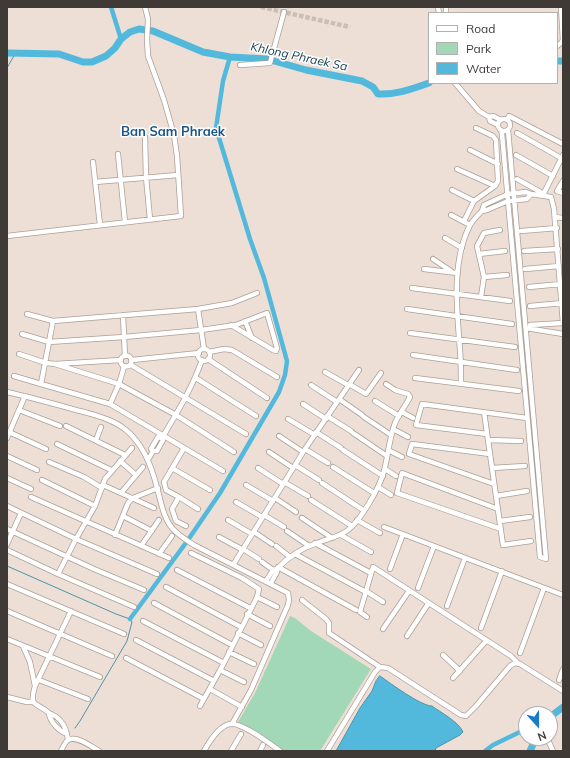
<!DOCTYPE html>
<style>
body{margin:0}
#map{position:relative;width:570px;height:758px;overflow:hidden;background:#eddfd5;font-family:Mulish,sans-serif}
canvas{display:block}
.frame{position:absolute;inset:0;border:8px solid #403a37;pointer-events:none}
.legend{position:absolute;left:428px;top:12px;width:130px;height:72px;box-sizing:border-box;background:#fff;border:1px solid #b3b0af;margin:0;padding:5px 7px;list-style:none;font-size:12px;color:#403a37}
.legend li{display:flex;align-items:center;gap:8px;height:20px}
.legend b{width:20px;border:1px solid #b3b0af}
.north{position:absolute;left:518px;top:706px;width:40px;height:40px;box-sizing:border-box;background:#fff;border:1px solid #b3b0af;border-radius:50%;rotate:159deg;font-size:11px;font-weight:700;line-height:16px;text-align:center;color:#403a37}
.north::after{content:'';display:block;margin:auto;width:14px;height:18px;background:#177cc7;clip-path:polygon(50% 0,100% 100%,50% 72%,0 100%)}
</style>
<div id="map">
<canvas width="570" height="758"></canvas>
<div class="frame"></div>
<ul class="legend">
<li><b style="height:5px;background:#fff"></b>Road</li>
<li><b style="height:11px;background:#a2d8b7"></b>Park</li>
<li><b style="height:11px;background:#52b9dc"></b>Water</li>
</ul>
<div class="north">N</div>
</div>
<script>
const g = document.querySelector('canvas').getContext('2d');
g.lineJoin = 'round';
function paint(path, color) {
  g.fillStyle = color;
  g.fill(path, 'evenodd');
}
function stroke(path, color, width, dash) {
  g.strokeStyle = color;
  g.lineWidth = width;
  g.lineCap = dash ? 'butt' : 'round';
  g.setLineDash(dash || []);
  g.stroke(path);
}
function drawText(font, color, halo, rows, align = 'center') {
  g.font = font + ' Mulish,sans-serif';
  g.lineWidth = 3;
  g.setLineDash([]);
  g.textBaseline = 'middle';
  g.strokeStyle = halo;
  g.fillStyle = color;
  for (const [text, x, y, turn = 0] of rows) {
    g.save();
    g.translate(x, y);
    g.rotate((+turn || 0) * Math.PI / 180);
    g.textAlign = isNaN(turn) ? turn : align;
    if (halo) g.strokeText(text, 0, 0);
    g.fillText(text, 0, 0);
    g.restore();
  }
}
const green = new Path2D(`
 M290,616L295,618L311,631L371,669L320,751H285L238,722L255,693Z`);
const water = new Path2D(`
 M380,676C390,683 421,706 432,706C440,712 459,722 463,732L460,735L436,748L435,751H336L360,708L372,691L376,681Z`);
const stream = new Path2D(`
 M7,68L15,54
 M7,566L116,614L130,619L132,622L127,641L80,721L75,728`);
const canal = new Path2D(`
 M111,7L121,39
 M130,619L188,540L220,493L279,392L285,375L287,361L264,278L250,239L216,128L223,81L230,57
 M485,751L493,745L526,729`);
const river = new Path2D(`
 M7,53L59,54L83,62H92L106,56L115,48L121,39L130,32L139,29L153,31L203,52L230,57L267,59L306,70L362,81L373,87L378,94C396,95 412,89 429,83
 M557,61H563
 M550,717L563,707
 M530,751L536,738`);
const minorTunnel = new Path2D(`
 M261,7L350,27`);
const minor = new Path2D(`
 M438,7L439,13
 M446,7V13
 M557,46L561,43L563,40L561,7
 M240,65L270,63L284,12
 M455,83L479,111L489,117L493,116L501,120
 M489,117L490,121L498,125
 M498 125a6 6 0 1 1 12 0a6 6 0 1 1-12 0Z
 M507,120L509,116L563,144
 M501,130L502,134L540,557L546,559L508,130
 M517,133L561,158
 M145,137L146,177L150,219
 M470,150L498,164
 M118,154L125,222
 M516,155L553,176
 M93,162L100,225
 M457,169L495,186
 M517,179L544,194
 M563,181L557,191L563,193
 M95,182L178,175
 M452,190L474,201
 M526,192L531,194L527,199L508,201L487,210L482,211L484,205L508,194Z
 M543,195L563,155
 M451,215L470,225
 M555,217L563,218
 M464,221L474,201L495,186L498,181L496,140L493,136L476,128
 M521,231L557,228
 M7,236L181,216L177,156L174,135L164,100L148,56L147,40L148,19L145,7
 M445,238L462,248
 M524,251L558,249
 M479,254L505,251
 M433,259L451,271
 M424,269L457,273
 M525,269L559,266
 M484,277L507,275
 M529,287L561,284
 M412,288L510,301
 M481,297L484,277L477,246L484,233L500,230
 M530,306L563,303
 M198,309L204,349
 M407,309L512,324
 M27,314L53,321
 M123,315L125,356
 M245,321L252,338
 M530,325L563,323L554,209L551,197L531,194
 M526,328L563,334
 M410,333L515,347
 M22,334L49,342L124,337L201,330L236,325L267,313L277,348L276,351L273,350L231,325
 M198 355a6 6 0 1 1 12 0a6 6 0 1 1-12 0Z
 M209,352L224,349L232,350L277,377
 M19,354L46,363L55,364L121,360
 M413,355L517,370
 M120.5 361a5.5 5.5 0 1 1 11 0a5.5 5.5 0 1 1-11 0Z
 M208,359L267,398
 M132,360L199,353
 M55,364L119,384L176,415L234,452
 M131,365L246,434
 M325,372L348,385
 M14,376L41,384L53,321L198,309L232,303L257,293
 M196,378L256,416
 M415,378L519,391
 M41,384L110,404L223,471
 M349,384L366,394L381,373
 M461,384C461,373 461,361 460,350C457,310 451,262 470,225C473,220 478,215 482,211
 M311,385L337,402
 M7,392C33,398 58,405 84,412C98,416 114,420 126,430C143,444 152,467 157,488C161,501 163,517 172,528C178,535 186,540 194,545L288,593L289,600L288,605L251,690L232,724
 M339,399L362,415
 M375,401L399,416
 M110,404L119,384L124,367
 M303,404L326,419
 M19,410L60,426
 M402,412L413,418
 M484,412L503,545L531,541
 M327,416L351,431
 M364,417L391,435
 M288,419L315,435
 M66,426L125,455
 M393,429L408,437
 M9,432L46,449
 M316,432L341,448
 M353,433L387,456
 M487,434L416,425L422,404L527,418
 M279,436L303,452
 M7,438L25,396
 M96,440L101,427
 M488,440L521,441
 M57,444L111,470
 M184,448L164,482L166,490L179,497L198,509
 M305,449L328,463
 M343,450L383,476
 M388,450L402,457
 M153,451L151,449L158,437L162,438
 M269,452L293,468
 M490,454L412,444L409,454L494,484
 M7,456L37,470
 M148,460L153,451H157L163,440L162,438C177,413 192,388 202,360
 M120,461L136,475
 M49,462L84,477L102,488
 M295,465L319,480
 M333,467L374,493
 M172,468L210,490
 M258,468L283,484
 M492,468L525,466
 M385,469L396,476
 M7,478L31,489
 M42,480L95,506
 M284,482L308,496
 M322,483L363,510
 M103,485L154,508
 M246,485L273,501
 M378,487L391,495
 M121,493L143,467
 M496,496L527,491
 M31,497L169,558
 M179,497L172,509L176,521L186,526
 M275,498L296,512
 M311,500L352,526
 M236,502L262,517
 M7,506L76,539L157,574
 M498,509L402,473L397,493L501,529
 M264,515L284,527
 M123,516L152,531
 M302,518L332,538
 M228,520L252,534
 M357,520L380,533
 M500,521L530,517
 M384,527L563,595
 M7,529L94,569L144,590
 M287,531L309,546
 M254,532L272,544
 M115,535L128,503L133,498L158,488
 M341,535L371,552
 M219,537L243,550
 M315,543L369,572
 M7,544L21,513
 M141,546L159,520
 M276,546L290,557
 M243,549L259,559
 M7,550L58,574L134,607
 M191,553L242,578L259,589L257,597L224,663L200,706
 M159,554L172,536
 M295,554L364,591
 M262,562L273,570
 M233,565L305,449L359,370
 M278,567L356,610
 M390,569L403,534
 M177,570L250,608
 M58,574L76,539L95,506L105,479L132,448
 M266,581L273,570L277,569C287,558 302,548 317,543C327,539 339,537 348,530C361,520 380,487 384,471C388,456 389,441 394,426C397,416 405,407 410,397L408,394L395,390L386,384
 M271,583L277,572V569
 M7,584L124,634
 M166,587L241,627
 M418,588L434,546
 M366,591L383,602
 M257,597L277,607
 M302,600L326,619L329,623V633L380,667
 M154,603L232,645
 M447,606L465,558
 M7,611L112,656
 M247,614L270,626
 M367,617L360,612L373,567L511,656L518,663
 M143,621L224,663
 M481,628L502,571
 M383,629L409,591
 M238,633L261,645
 M407,636L428,604
 M7,639L100,677
 M136,640L214,681
 M23,646L30,662L35,686
 M229,652L254,664
 M520,653L544,588
 M443,655L460,671
 M126,658L204,699
 M220,670L244,682
 M453,678L486,641
 M39,680L88,699
 M559,680L563,669
 M210,689L242,707
 M7,697L27,702H33
 M49,713C35,701 29,708 35,686L71,611
 M67,734C59,731 50,722 49,713C62,718 66,727 68,740
 M547,738L553,751
 M61,751C63,747 65,742 68,740C77,735 92,747 99,751
 M204,751C209,742 219,726 230,724C242,722 270,744 280,751
 M231,751L241,734
 M260,751L263,745
 M327,751L375,672L380,667L388,668L461,715L466,716L476,706L510,666L515,663L520,664L563,691`);
const waterNames = [
 ["Khlong Phraek Sa",299,57,12]
];
const quarterNames = [
 ["Ban Sam Phraek",173,132]
];
paint(green, '#a2d8b7');
paint(water, '#52b9dc');
stroke(water, '#4d93aa', 1);
stroke(stream, '#4d93aa', 1);
stroke(canal, '#52b9dc', 4.5);
stroke(river, '#52b9dc', 7);
stroke(minorTunnel, '#cabeb5', 4.5, [4.5, 2]);
stroke(minor, '#ac9f96', 6);
stroke(minor, '#fff', 4.5);
drawText('italic 12px', '#0f3d4c', '#fff', waterNames);
drawText('bold 13px', '#1b5687', '#fff', quarterNames);
</script>
